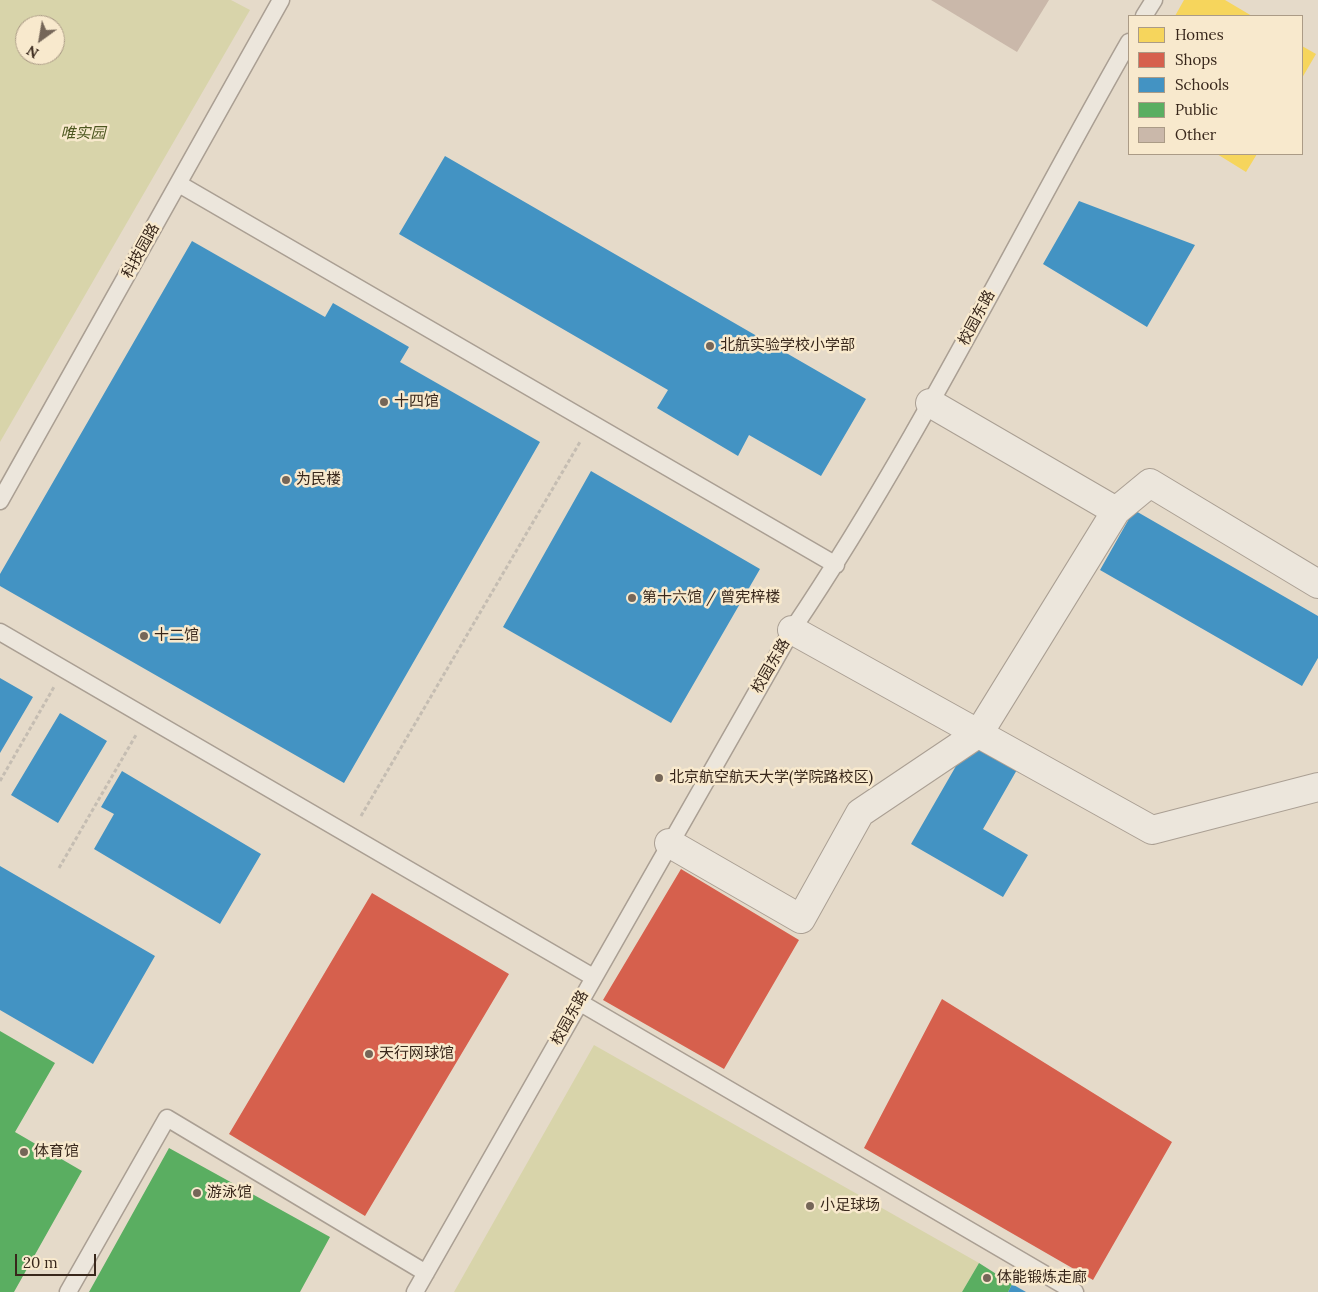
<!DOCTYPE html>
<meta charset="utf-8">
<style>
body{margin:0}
#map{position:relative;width:1318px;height:1292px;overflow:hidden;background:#e5dac9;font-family:Lora,serif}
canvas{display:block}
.legend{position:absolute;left:1128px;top:15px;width:175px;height:140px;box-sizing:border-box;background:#f8e9cd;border:1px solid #ab9b86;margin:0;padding:6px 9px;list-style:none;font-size:15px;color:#38271b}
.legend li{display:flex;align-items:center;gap:10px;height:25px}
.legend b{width:25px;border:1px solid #ab9b86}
.north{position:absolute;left:15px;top:15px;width:50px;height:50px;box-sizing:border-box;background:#f8e9cd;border:1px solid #ab9b86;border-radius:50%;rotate:212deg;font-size:14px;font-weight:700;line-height:20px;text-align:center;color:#38271b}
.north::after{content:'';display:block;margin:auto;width:18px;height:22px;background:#756658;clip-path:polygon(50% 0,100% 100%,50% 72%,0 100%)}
.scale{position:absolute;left:15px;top:1254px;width:81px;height:22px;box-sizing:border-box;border:2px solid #38271b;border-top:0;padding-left:6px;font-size:15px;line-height:18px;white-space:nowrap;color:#38271b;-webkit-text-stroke:4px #f8e9cd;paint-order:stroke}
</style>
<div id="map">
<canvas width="1318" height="1292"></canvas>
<ul class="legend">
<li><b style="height:14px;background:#f6d55c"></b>Homes</li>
<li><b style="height:14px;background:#d6604d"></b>Shops</li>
<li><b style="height:14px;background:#4393c3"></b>Schools</li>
<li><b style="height:14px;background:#5aae61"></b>Public</li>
<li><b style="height:14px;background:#cab8aa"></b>Other</li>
</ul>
<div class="north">N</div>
<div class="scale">20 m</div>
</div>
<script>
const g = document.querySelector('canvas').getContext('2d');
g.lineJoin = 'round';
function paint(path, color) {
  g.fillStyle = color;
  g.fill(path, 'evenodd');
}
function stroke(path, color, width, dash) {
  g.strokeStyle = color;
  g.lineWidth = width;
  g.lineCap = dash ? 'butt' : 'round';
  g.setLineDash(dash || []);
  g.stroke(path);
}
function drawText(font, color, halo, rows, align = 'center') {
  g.font = font + ' Lora,"Noto Sans SC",serif';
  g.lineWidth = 5;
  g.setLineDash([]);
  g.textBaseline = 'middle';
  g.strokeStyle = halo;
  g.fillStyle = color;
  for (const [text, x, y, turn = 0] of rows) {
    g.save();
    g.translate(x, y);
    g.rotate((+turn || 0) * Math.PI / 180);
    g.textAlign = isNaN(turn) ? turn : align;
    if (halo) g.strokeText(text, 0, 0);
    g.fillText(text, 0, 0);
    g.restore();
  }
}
const green = new Path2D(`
 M0,0H231L250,10L0,442ZM25,25H55V55H25Z
 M594,1045L979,1263L962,1292H454Z`);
const homes = new Path2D(`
 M1184,0H1225L1252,16H1175Z
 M1302,46L1316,54L1302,78Z
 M1217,154H1257L1246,172Z`);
const shops = new Path2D(`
 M681,869L799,940L724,1069L603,1000Z
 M372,893L509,974L365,1216L229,1134Z
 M942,999L1172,1142L1093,1280L864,1148Z`);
const schools = new Path2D(`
 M445,156L866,399L821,476L749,435L738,456L657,408L668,390L399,234Z
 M1079,201L1195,245L1147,327L1043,264Z
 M192,241L325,317L333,303L409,347L400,362L540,442L344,783L0,586V574Z
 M591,471L760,569L671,723L503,627Z
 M1134,510L1318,616V658L1302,686L1100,570Z
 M0,678L33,697L0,753Z
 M60,713L107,741L58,823L11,795Z
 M971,740L1018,768L983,829L1028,855L1003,897L911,844Z
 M122,771L261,854L220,924L94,849L114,814L101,807Z
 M0,866L155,956L93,1064L0,1010Z
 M1012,1284L1026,1292H1008Z`);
const public = new Path2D(`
 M0,1031L55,1063L15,1132L82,1171L14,1292H0Z
 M169,1148L330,1237L300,1292H89Z
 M979,1263L1012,1284L1008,1292H962Z`);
const building = new Path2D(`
 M931,0H1049L1017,52Z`);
const path = new Path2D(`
 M0,781L54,687
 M361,816L580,442
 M59,868L136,735`);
const lane = new Path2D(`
 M1144,16L1154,0
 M179,184L836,565
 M0,501L281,0
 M0,632L593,977
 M579,1002L1075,1292
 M68,1292L167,1118L426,1273
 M415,1292L792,630C918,443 1017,238 1129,42`);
const street = new Path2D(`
 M1116,511L1150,483L1318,584
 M792,630L1152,830L1318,787
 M669,843L801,919L860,813L979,733L1116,511L930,403`);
const markers = [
 [710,346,5,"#756658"],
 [384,402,5,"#756658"],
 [286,480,5,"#756658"],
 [632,598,5,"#756658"],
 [144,636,5,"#756658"],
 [659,778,5,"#756658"],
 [369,1054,5,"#756658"],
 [24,1152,5,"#756658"],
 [197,1193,5,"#756658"],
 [810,1206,5,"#756658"],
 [987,1278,5,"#756658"]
];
const parkNames = [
 ["唯实园",83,134]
];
const streetNames = [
 ["科技园路",141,251,-61],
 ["校园东路",977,318,-62],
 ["校园东路",771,666,-60],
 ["校园东路",570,1018,-61]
];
const poiNames = [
 ["北航实验学校小学部",720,346],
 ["十四馆",394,402],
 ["为民楼",296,480],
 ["第十六馆 / 曾宪梓楼",642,598],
 ["十二馆",154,636],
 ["北京航空航天大学(学院路校区)",669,778],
 ["天行网球馆",379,1054],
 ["体育馆",34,1152],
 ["游泳馆",207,1193],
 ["小足球场",820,1206],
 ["体能锻炼走廊",997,1278]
];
paint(green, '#d8d4aa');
paint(homes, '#f6d55c');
paint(shops, '#d6604d');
paint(schools, '#4393c3');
paint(public, '#5aae61');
paint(building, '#cab8aa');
stroke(lane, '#aa9f93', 19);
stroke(street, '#aa9f93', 30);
stroke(path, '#c5bdb2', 3, [4, 2.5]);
stroke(lane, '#ece6dc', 16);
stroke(street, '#ece6dc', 28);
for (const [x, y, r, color] of markers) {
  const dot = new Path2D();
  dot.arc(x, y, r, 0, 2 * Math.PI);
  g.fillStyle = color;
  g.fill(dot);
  stroke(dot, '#f8e9cd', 2);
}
drawText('italic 15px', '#4d5720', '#f8e9cd', parkNames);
drawText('15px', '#38271b', '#f8e9cd', streetNames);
drawText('15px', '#38271b', '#f8e9cd', poiNames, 'left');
</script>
